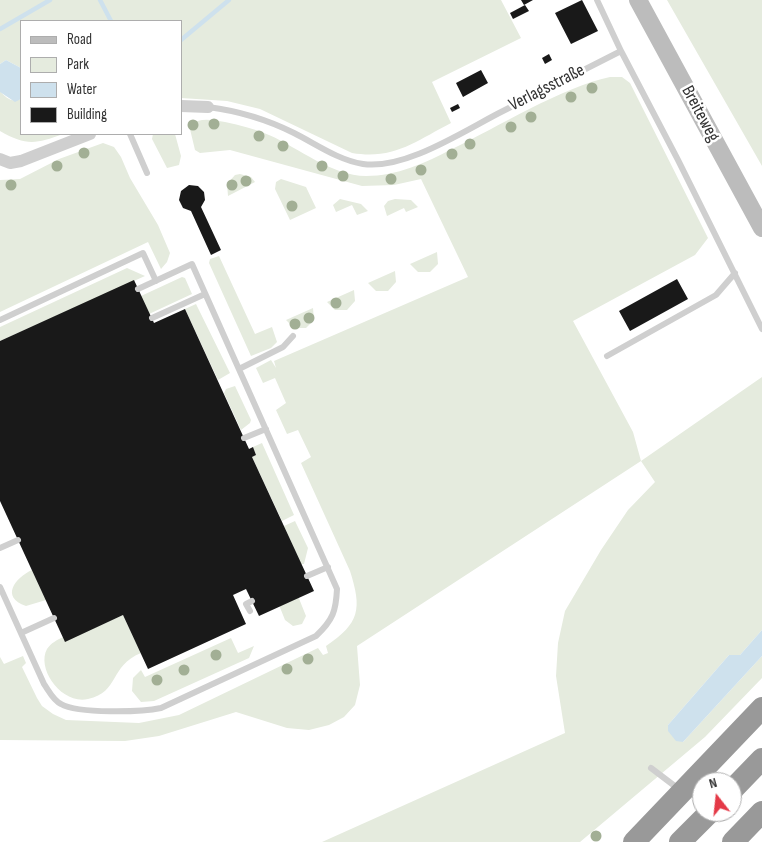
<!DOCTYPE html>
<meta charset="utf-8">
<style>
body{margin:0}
#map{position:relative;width:762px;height:842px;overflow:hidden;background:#fff;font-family:"Sofia Sans Condensed",sans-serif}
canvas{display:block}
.legend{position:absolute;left:20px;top:20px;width:162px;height:115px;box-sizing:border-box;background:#fff;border:1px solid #adadad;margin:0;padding:6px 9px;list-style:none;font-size:15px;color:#323232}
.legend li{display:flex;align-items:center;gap:10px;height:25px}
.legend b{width:25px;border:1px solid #adadad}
.north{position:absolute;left:692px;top:772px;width:50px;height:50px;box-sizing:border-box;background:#fff;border:1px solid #adadad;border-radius:50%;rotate:344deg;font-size:14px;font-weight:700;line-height:20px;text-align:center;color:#323232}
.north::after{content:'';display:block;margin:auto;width:18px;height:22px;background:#e43947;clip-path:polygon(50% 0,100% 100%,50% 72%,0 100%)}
</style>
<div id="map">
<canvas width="762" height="842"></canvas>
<ul class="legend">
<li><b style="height:6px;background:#bcbcbc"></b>Road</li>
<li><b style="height:14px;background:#e5ebde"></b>Park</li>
<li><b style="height:14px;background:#cee1ed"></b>Water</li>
<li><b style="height:14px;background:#191919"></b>Building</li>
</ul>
<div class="north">N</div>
</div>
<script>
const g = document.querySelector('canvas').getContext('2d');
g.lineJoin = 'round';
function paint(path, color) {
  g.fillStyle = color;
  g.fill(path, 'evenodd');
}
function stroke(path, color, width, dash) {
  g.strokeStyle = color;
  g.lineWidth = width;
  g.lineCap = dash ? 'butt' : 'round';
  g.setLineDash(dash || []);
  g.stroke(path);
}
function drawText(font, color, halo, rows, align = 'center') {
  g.font = font + ' "Sofia Sans Condensed",sans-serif';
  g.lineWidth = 5;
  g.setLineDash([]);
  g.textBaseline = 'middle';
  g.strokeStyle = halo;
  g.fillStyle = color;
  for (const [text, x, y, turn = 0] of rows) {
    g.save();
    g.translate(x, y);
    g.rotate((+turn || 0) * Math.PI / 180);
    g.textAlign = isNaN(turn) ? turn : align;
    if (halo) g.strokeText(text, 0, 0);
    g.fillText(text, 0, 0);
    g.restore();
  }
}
const green = new Path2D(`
 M0,0H501L521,38L432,82L451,123C416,141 394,160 352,153L260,109L227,101L181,98V21H21V68L6,60L0,64Z
 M667,0H762V166Z
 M610,77H622L630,83L708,238L695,255L573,321L633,432L641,461L762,377V630L740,655H729L668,725L683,742L762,656V678L705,737L580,842H322L565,733L556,676L558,643L565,611L601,550L628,510L655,482L641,461L357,646L360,685L355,705L344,717L329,725L309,730L287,728L236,712L159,736L125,741L0,740V657L4,664L23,656L26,663L22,667L37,698L42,706L53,714L66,720L139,723L179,715L318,648L323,655L328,653L326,646C360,623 362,609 350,571L301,463L311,457L298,430L287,434L276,410L286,403L275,378L263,383L256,368L271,360L276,368L274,361L468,277L421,179L394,185L362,186L230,150L200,153L195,150L189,125C200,117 213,120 225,122C240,125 255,129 269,135C299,148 332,176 366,176C397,176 425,163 452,149C498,127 562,87 610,77Z
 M0,91C6,98 12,103 21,99V134H63C36,144 26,146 0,131Z
 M153,134H175L181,156L179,165L167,168L152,139Z
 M103,143L114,147L121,157L130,178L158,225L170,253L167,262L161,269L148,242L0,312V180L20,179L59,159Z
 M240,174L251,177L255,182L228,196L227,184L235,175Z
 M281,179L306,187L316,208L290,220L275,189L276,182Z
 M340,199L361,204L368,211L357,215L352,205L336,212L333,205Z
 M395,199L411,200L418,207L406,212L404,208L387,216L384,206L388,201Z
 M437,252L438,264L430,272H418L410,264Z
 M219,256L255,334L272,327L277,342L271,348L251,356L209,263L210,259Z
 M127,268L145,276L0,341V327Z
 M395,271L396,282L388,291H376L368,283Z
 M182,277L185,278L192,294L149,314L141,296Z
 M354,290L355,301L347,310H335L327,302Z
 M196,304L230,373L218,380L185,309Z
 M313,308L314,320L306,328H294L286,320Z
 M235,386L251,420L250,423L241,430L224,393L226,389Z
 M262,443L294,515L282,521L252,457L256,455L253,447Z
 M295,521L308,548L304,564H301L284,526Z
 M32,570L46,600L26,606C0,597 15,578 32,570Z
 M298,596L306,616L302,624L293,626L285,620L279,605Z
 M123,615L141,653C109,666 120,692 88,699C62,705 36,669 47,649C51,643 57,640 63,637L65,641Z
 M231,638L238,653L254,646L249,658L154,701L141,702L132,691L133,678L141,670L145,677Z`);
const water = new Path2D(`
 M6,60L21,68V99L15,102L0,92V64Z
 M762,630V656L683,742L676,741L668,731V725L729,655H740Z`);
const stream = new Path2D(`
 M100,0L111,21
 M0,29L50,0
 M181,40L229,0`);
const building = new Path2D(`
 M521,0H533L524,5Z
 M582,0L598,31L571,44L555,13Z
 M525,5L529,11L513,19L510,13Z
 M549,54L552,60L545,64L542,58Z
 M481,70L488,83L463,97L456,83Z
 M458,104L460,108L452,112L450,108Z
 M189,185L198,186L204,192L205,200L201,207L221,250L211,255L191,211L183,208L179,200L181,191Z
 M677,279L688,299L630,331L619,311Z
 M134,280L154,323L185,309L249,449L253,447L256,455L252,457L314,591L259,616L246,589L233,595L246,624L148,669L123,615L65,642L0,501V341Z`);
const lane = new Path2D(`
 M597,0L621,51
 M208,107C239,111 266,119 294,133C316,144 338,160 363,164C406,170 465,130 503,111C542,91 581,71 621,51L678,160L762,329
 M130,134L147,173
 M152,318L205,294
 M0,320L143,253L156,281
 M607,356L716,295L735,273
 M239,369L283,347L293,336
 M244,438L266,429
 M0,548L18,540
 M307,576L328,567
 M0,587L44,684C49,691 53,700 61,704C78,714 142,712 161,708L316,636C333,620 336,611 337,589L192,264L138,289
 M250,611L246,604L252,601
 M21,633L54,618
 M651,768L680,790`);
const street = new Path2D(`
 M181,106L208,107
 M0,159L10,163L21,161L90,134`);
const secondary = new Path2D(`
 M638,0L762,228`);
const highway = new Path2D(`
 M732,790L762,759
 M634,842L762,708
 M680,842L710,812
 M733,842L762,812`);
const trees = [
 [592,88],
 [571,97],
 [531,117],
 [214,124],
 [193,125],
 [511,127],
 [259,136],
 [470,144],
 [283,146],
 [84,153],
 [452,154],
 [57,166],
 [322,166],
 [421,170],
 [343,176],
 [391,179],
 [246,181],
 [11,185],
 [232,185],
 [292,206],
 [336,303],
 [309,318],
 [295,324],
 [216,655],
 [308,659],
 [287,669],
 [184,670],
 [157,680],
 [596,836]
];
const streetNames = [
 ["Verlagsstraße",547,88,-27],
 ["Breiteweg",700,114,62]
];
paint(green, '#e5ebde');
paint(water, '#cee1ed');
stroke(stream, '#cee1ed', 4.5);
paint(building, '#191919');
stroke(lane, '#cfcfcf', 6);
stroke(street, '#cfcfcf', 12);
stroke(secondary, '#bcbcbc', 18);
stroke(highway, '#999', 22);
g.fillStyle = '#a2af95';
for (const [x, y] of trees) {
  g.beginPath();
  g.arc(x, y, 5.5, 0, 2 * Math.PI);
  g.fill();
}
drawText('18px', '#323232', '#fff', streetNames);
</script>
